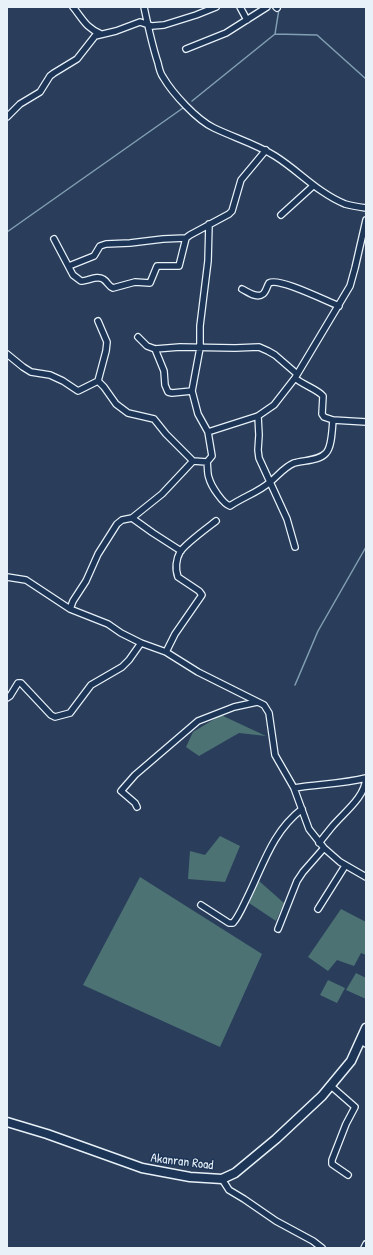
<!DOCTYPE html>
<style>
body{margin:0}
#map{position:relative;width:373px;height:1255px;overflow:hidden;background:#2a3e5b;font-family:"Patrick Hand",sans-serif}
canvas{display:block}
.frame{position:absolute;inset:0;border:8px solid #e8f1f8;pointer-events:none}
</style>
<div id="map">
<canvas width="373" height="1255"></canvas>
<div class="frame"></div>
</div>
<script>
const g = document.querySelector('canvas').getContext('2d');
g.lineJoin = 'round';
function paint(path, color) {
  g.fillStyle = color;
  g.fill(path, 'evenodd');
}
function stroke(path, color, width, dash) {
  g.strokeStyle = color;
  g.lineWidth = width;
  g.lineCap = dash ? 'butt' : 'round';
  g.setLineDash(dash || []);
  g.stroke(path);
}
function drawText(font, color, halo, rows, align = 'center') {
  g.font = font + ' "Patrick Hand",sans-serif';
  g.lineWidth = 3;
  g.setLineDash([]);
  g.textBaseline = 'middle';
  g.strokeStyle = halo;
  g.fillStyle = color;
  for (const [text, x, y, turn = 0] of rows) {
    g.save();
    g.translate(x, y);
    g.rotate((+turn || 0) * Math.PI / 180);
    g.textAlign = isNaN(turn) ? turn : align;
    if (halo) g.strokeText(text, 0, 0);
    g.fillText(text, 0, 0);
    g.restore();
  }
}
const green = new Path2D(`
 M221,715L266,736L239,733L199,756L186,747L193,732Z
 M220,836L240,846L225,882L188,879L190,851L205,855Z
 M140,877L262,954L220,1047L83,985Z
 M259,881L284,903L276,921L249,903Z
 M341,909L366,922V955L361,953L354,966L337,960L328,971L308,957Z
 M356,973L366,978V999L346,990Z
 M328,980L345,988L337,1003L320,995Z`);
const stream = new Path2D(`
 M275,34L317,35L366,79
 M192,101L275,34L279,9
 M7,232L183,108
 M295,685L318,631L366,547`);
const street = new Path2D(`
 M73,7C83,19 86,28 101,34
 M144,7C148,26 152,45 158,63C159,68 160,73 163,77C173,94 197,120 214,128C235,138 256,144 275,156C299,171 318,193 345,204C352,206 359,207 366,208
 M240,7L247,20
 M276,7L277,8
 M186,49L226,33L267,7
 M7,117L20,104L40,92L50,76L54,73L77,59L95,36L116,31L140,22L152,26L164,25L196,15L216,7
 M281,215L313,186
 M54,239L73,275L81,281C88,281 97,275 103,279C108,282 108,286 113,288L135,282L150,283L157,266H179L186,238L190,235L229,214L232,211L241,180L266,150
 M69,266L94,256L100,246L106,244L130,243L163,239L186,238
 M242,289C248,292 257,299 263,294C266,292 267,286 269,283C279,277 326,301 339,306
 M138,337L147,346L155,349L180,347L235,348L259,347L268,351L275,355L297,374
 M155,349L164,371L165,385L168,392L172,393L192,391
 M7,354L23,367L31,372L50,375L63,381L78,391L98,381L104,387L116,404L128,413L154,419L166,434L193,461
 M295,378C303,385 317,389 323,396L322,414L324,417L333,420L366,422
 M98,381L106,351L107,342L98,321
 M258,416L259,435L258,450L259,458L287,519L295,547
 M208,432L198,414L192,391L200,348V326L208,261L209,224
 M207,462C208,467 207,473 209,478C211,486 223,504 230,506C243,497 259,492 270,482C279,475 283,468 294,463C304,460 319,461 326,453C332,447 332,429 333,420
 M132,518L153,533L181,551
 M7,577L26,580L70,609L108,624L121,633L141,643L166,652L198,672L264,705L269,713L275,755L294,788L309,829L324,848L340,862L366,877
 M70,609L73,601L86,581L98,554L117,524L122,520L132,518L162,494L193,461L207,462L212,456L208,432L258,416L274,405L295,378L350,286L355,268L366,220
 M166,652L175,634L202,595L199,591L178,577C175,569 176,559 180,552C185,544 207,528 216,521
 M7,698L10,696L18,683H21L51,715L55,717L70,713L91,685L122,667L129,660L141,643
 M294,788C318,784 342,784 366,778C365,798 343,813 331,828C327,833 323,838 319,843
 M137,807L135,803L121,791L135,775L198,721L234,707L257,702
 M201,905L229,923H233C239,916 243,906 247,898C263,866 272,832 302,809
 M318,909L345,866
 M278,929L297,881L303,872L324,848
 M361,1041L366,1044
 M331,1086L355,1107L346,1124L332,1160V1164L348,1175
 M222,1179L229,1190L244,1199L276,1221L313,1241L322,1248
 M364,1248L366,1244`);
const secondary = new Path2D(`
 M7,1122L47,1134L142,1168L190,1177L222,1179L235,1173L276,1139L322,1096L351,1061L366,1028`);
const streetNames = [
 ["Akanran Road",182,1162,7]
];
paint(green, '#4c7274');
stroke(stream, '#829fb3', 1.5);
stroke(street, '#e8f1f8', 8);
stroke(secondary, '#e8f1f8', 11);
stroke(street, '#1d3557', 5.5);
stroke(secondary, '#1d3557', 8);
drawText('13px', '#e8f1f8', '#1d3557', streetNames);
</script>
